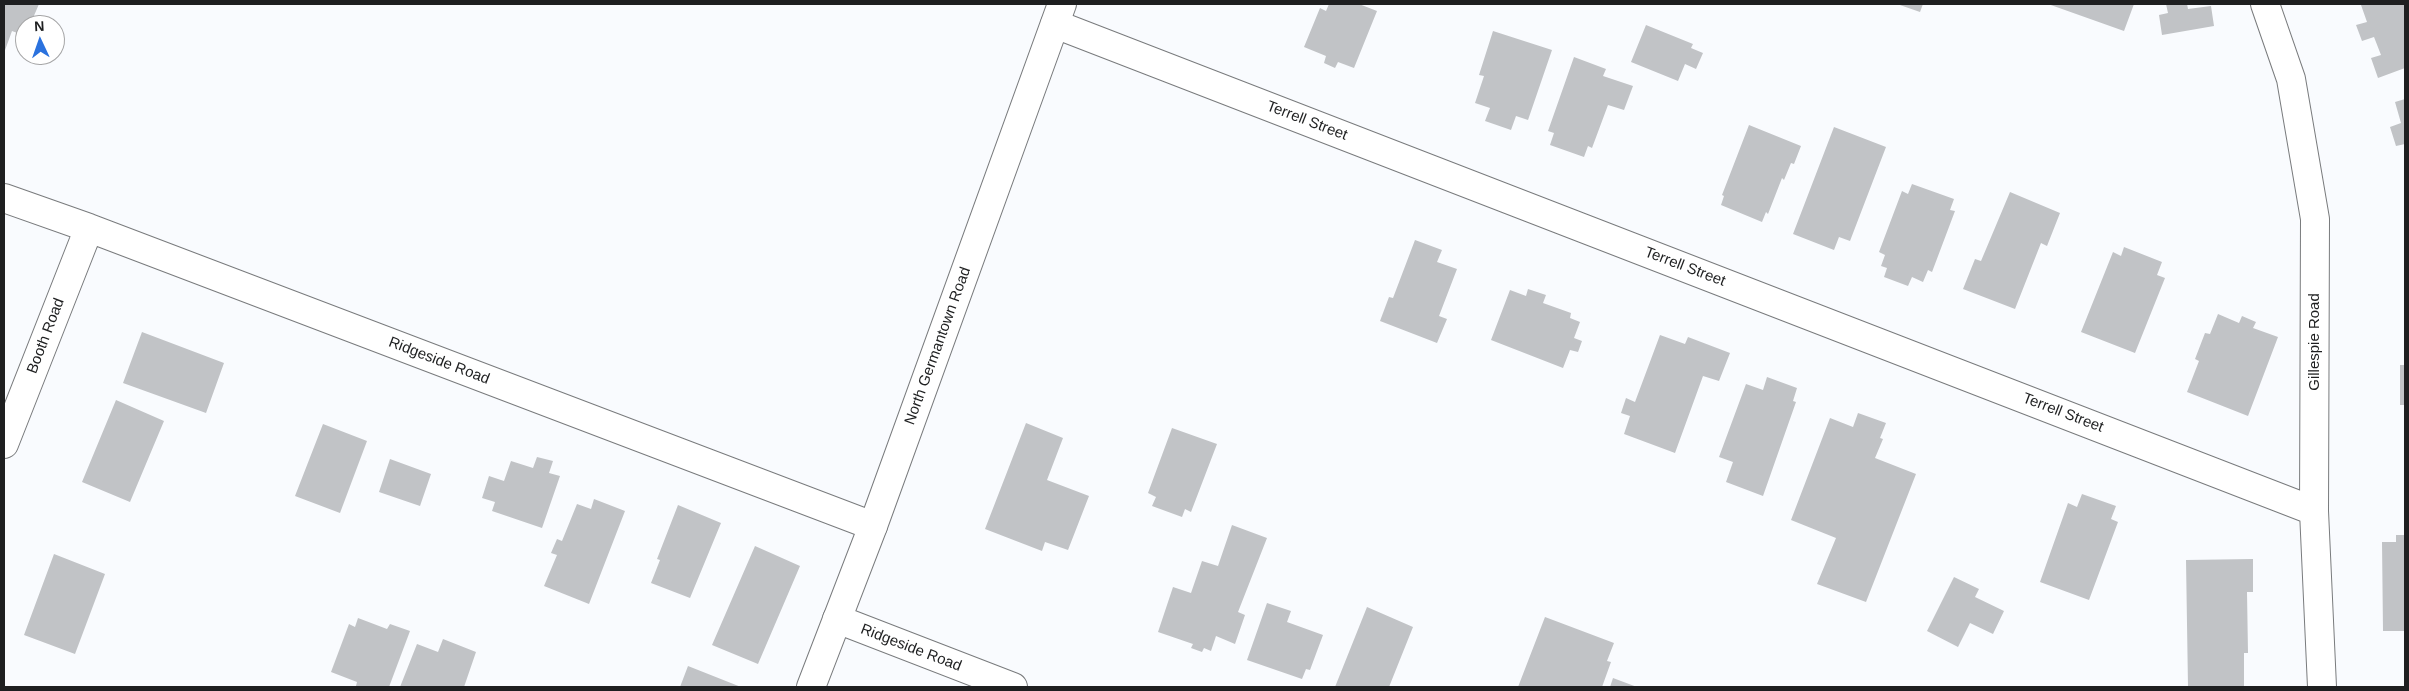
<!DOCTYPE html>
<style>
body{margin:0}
#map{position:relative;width:2409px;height:691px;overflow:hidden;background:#f9fbfe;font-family:Arial,sans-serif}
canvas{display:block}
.frame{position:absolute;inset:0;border:5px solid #1e1f20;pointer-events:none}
.north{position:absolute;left:15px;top:15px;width:50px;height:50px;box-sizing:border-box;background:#fff;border:1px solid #a5a5a6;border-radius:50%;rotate:357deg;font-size:14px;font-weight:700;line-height:20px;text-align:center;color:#1e1f20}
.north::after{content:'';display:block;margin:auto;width:18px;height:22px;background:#2b72de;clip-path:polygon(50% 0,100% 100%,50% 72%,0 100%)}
</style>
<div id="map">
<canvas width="2409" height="691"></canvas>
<div class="frame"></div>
<div class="north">N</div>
</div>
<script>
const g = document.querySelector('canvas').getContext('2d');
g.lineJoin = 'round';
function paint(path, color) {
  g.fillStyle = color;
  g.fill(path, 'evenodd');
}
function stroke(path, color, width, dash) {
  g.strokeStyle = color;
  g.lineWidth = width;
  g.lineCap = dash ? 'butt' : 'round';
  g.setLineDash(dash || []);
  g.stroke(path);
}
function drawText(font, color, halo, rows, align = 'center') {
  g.font = font + ' Arial,sans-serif';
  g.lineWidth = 4;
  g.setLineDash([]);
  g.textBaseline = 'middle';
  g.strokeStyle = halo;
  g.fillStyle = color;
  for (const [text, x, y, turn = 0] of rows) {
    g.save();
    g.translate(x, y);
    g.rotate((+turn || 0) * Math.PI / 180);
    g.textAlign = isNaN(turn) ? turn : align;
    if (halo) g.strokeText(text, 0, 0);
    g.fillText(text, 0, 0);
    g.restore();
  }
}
const building = new Path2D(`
 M4,4H39L30,25H25V36L12,31L4,53Z
 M1329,4H1359L1377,11L1354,68L1338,62L1335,68L1324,63L1326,56L1304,47L1320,8L1326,11Z
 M1897,4H1923L1920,12Z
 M2048,4H2134L2124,31Z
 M2166,4H2187L2188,9L2211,6L2214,26L2162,35L2159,15L2168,13Z
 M2366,4H2405V68L2378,78L2371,58L2381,55L2374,37L2362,41L2356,25L2367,22L2361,5Z
 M1646,25L1693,44L1691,48L1703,53L1696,69L1685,64L1678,81L1631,62Z
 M1493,31L1552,50L1528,120L1516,116L1511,130L1485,121L1490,108L1475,103L1484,76L1479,75Z
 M1574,57L1606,69L1603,76L1633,86L1624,110L1608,105L1592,148L1588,146L1584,157L1550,145L1554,133L1548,131Z
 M2405,99V144L2396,146L2390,127L2401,123L2395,102Z
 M1749,125L1801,146L1794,164L1791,163L1784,180L1782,178L1768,214L1766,212L1762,222L1721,205L1724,196L1722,195Z
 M1834,127L1886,147L1850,241L1839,237L1834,250L1793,234Z
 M1912,184L1954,199L1950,210L1955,211L1932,272L1928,270L1923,282L1912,277L1908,286L1884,277L1887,268L1881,266L1885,255L1879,252L1902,191L1908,194Z
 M2010,192L2060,213L2047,246L2041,243L2015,309L1963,289L1975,259L1981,261Z
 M1415,240L1442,250L1437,262L1457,269L1439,316L1447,319L1437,343L1380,321L1389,297L1393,298Z
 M2124,247L2162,262L2157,275L2165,278L2135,353L2081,332L2113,252L2121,256Z
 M1528,289L1546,295L1543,303L1571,313L1570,318L1580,322L1574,338L1582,341L1578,352L1570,350L1563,368L1491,340L1510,290L1526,296Z
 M2218,314L2239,323L2242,316L2256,322L2253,328L2278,337L2248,416L2187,392L2199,361L2195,359L2205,333L2210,334Z
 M142,332L224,363L206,413L123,383Z
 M1660,335L1685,344L1688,337L1730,353L1719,381L1703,376L1675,453L1624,434L1630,416L1621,413L1626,398L1635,402Z
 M2400,365H2405V405H2400Z
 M1767,377L1797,388L1793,401L1796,402L1763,496L1726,482L1733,462L1719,457L1746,384L1763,390Z
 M116,400L164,421L130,502L82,482Z
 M1858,413L1886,423L1880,438L1883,439L1875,458L1916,474L1866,602L1817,584L1836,538L1791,520L1830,418L1853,427Z
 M1026,423L1063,438L1047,480L1089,496L1068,550L1045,542L1042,551L985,529Z
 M323,424L367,441L340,513L295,496Z
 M1172,428L1217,444L1191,512L1185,509L1182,517L1152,506L1156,497L1148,493Z
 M537,457L553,461L549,473L560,476L542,528L492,511L495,502L482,498L489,476L504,481L511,461L533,468Z
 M390,459L431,474L420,506L379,492Z
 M2082,494L2116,506L2111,519L2118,522L2089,600L2040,582L2068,503L2077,507Z
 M594,499L625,511L589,604L544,586L557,555L551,553L557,539L562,541L577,504L591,509Z
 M678,505L721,523L690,598L651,583L660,560L657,559Z
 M1232,525L1267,538L1238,612L1245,615L1235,644L1216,636L1211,651L1204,648L1202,652L1191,648L1193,644L1158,632L1173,587L1191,593L1202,561L1218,566Z
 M2396,535H2405V631H2383L2382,542H2396Z
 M755,546L800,566L758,664L712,645Z
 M54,554L105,574L75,654L24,635Z
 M2253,559V592H2247L2248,653H2244V687H2188L2186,560Z
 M1954,577L1979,589L1975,597L2004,611L1993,634L1970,623L1958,647L1927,631Z
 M1267,603L1291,611L1287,622L1323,635L1310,670L1306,669L1302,679L1247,660Z
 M1367,607L1413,627L1389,687H1335Z
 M1545,617L1614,643L1607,661L1611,662L1602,687H1518Z
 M358,618L387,629L390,624L410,631L389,687H359L356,686L357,682L331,672L349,624L355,627Z
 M443,639L476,652L464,687H400L417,644L438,652Z
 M688,666L741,687H680Z
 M1613,678L1637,687H1610Z`);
const minor = new Path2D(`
 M2265,4L2291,79L2315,219L2314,511L2322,687
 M1055,24L2314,511
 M4,198L89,228L873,526
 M4,444L89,228
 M837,619L1013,687`);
const major = new Path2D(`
 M811,687L873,526L1062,4`);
const streetNames = [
 ["Terrell Street",1307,121,21],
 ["Terrell Street",1685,267,21],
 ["Booth Road",46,336,-69],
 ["Gillespie Road",2315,342,-90],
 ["North Germantown Road",938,346,-70],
 ["Ridgeside Road",439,361,21],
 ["Terrell Street",2063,413,21],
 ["Ridgeside Road",911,648,21]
];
paint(building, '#c1c3c6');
stroke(minor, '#797b7d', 30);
stroke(major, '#797b7d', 30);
stroke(minor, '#fff', 28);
stroke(major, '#fff', 28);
drawText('15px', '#1e1f20', '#fff', streetNames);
</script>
